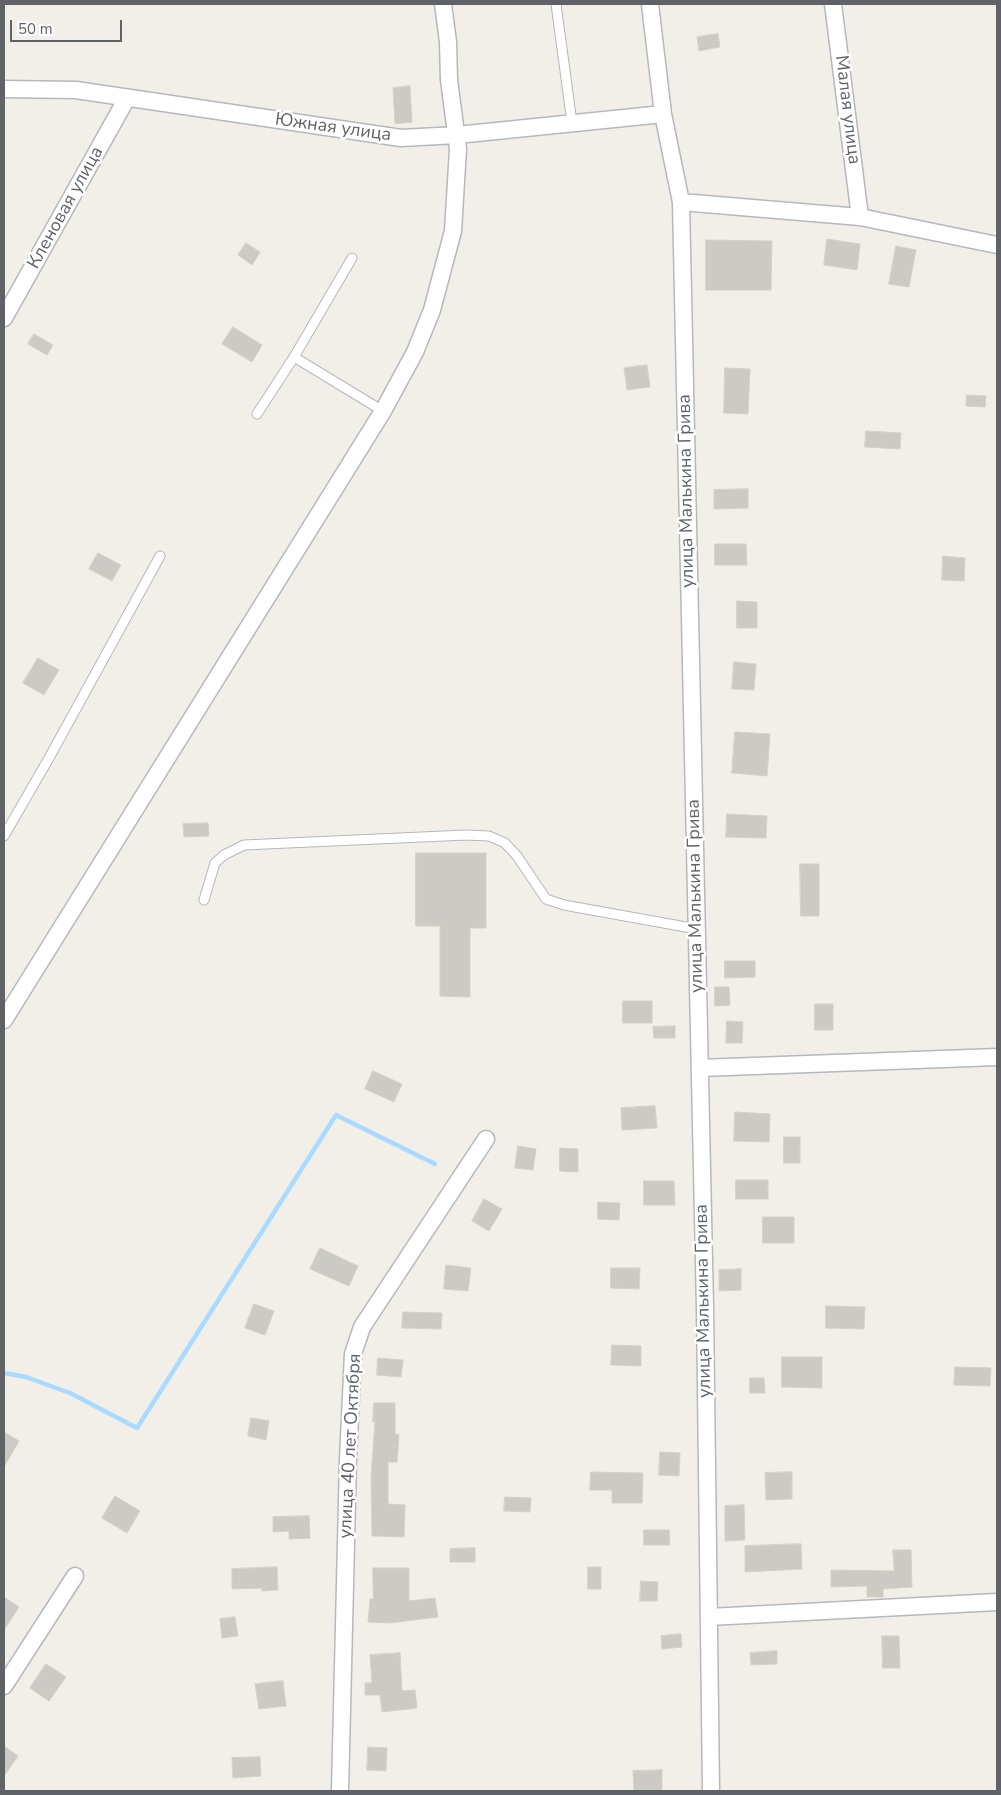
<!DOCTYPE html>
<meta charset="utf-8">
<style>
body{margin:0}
#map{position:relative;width:1001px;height:1795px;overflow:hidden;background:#f1efe8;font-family:"Nunito Sans",sans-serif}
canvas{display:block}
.frame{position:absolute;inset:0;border:5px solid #5f6368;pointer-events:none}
.scale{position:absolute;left:10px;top:20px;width:112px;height:22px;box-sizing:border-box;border:2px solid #5f6368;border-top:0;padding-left:6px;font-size:15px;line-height:18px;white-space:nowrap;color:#5f6368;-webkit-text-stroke:4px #fff;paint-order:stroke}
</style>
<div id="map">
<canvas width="1001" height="1795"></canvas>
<div class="frame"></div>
<div class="scale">50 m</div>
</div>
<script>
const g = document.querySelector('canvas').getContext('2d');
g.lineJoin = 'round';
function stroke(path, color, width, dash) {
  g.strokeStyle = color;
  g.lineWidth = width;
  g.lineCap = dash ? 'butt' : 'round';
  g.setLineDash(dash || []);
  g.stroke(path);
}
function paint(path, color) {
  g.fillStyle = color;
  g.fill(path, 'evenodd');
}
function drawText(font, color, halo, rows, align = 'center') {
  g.font = font + ' "Nunito Sans",sans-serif';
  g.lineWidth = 5;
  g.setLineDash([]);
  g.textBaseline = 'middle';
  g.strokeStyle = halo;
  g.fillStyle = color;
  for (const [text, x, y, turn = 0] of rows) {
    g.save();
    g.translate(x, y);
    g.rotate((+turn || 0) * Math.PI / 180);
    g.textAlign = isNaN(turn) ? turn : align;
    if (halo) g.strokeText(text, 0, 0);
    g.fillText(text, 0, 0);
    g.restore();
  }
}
const stream = new Path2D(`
 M4,1373L26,1377L70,1393L137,1428L336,1115L435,1164`);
const building = new Path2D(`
 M718,34L720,47L699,51L697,37Z
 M410,86L412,122L395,124L393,88Z
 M827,239L860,244L857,270L824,265Z
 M706,240L772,241L771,290H706Z
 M246,243L260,252L252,265L238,255Z
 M896,246L916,250L909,287L889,284Z
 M233,327L262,345L252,362L222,344Z
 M34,334L53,345L47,355L28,344Z
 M647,365L650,387L627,390L624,368Z
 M725,368L750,369L748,414L724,413Z
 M967,395L986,396L985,407L966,406Z
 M866,431L901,433L900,449L865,447Z
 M748,489V508L714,509V490Z
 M715,544H746L747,565H715Z
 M98,553L121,565L112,581L89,569Z
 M943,556L965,558L964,581L942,580Z
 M737,601L757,602V628H737Z
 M38,658L59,670L44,695L23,683Z
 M734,662L756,664L754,690L732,689Z
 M735,732L770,734L767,776L732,773Z
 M727,814L767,816L766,838L726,837Z
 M208,823L209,836L184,837L183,824Z
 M416,853H486V928H470V997L440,996V926H416Z
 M800,864H819V916H801Z
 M725,961H755V977L725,978Z
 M715,987H729L730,1005L715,1006Z
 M623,1001H652V1023H623Z
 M815,1004H833V1030H815Z
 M727,1021L743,1022L742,1043H726Z
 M675,1026V1038H654L653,1027Z
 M373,1071L402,1084L394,1102L365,1089Z
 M655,1106L657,1128L622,1130L621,1108Z
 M735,1112L770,1114L769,1142L734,1141Z
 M784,1137H800V1163H784Z
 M518,1146L536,1149L533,1170L515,1168Z
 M560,1148L578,1149V1172L560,1171Z
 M736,1180H768V1199H736Z
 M644,1181H674L675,1205H644Z
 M484,1199L502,1209L489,1231L472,1221Z
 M598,1202L620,1203L619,1220L598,1219Z
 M763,1217H794V1243H763Z
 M320,1248L358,1266L349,1286L310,1269Z
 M446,1265L471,1268L468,1291L444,1289Z
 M611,1268H640L639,1289L611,1288Z
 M741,1269V1290L719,1291V1270Z
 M254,1304L274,1311L265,1335L245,1328Z
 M826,1306L865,1307L864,1329L826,1328Z
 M403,1312L442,1313L441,1329L402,1328Z
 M612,1345L641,1346V1366L611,1365Z
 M782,1357H822V1388L782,1387Z
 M378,1358L403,1360L401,1377L377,1375Z
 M955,1367L991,1368L990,1386L954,1385Z
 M750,1378H764L765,1393H750Z
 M374,1403H395V1434L399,1435L397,1462H388V1504L405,1505L404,1537L372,1536L371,1477L375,1422H373Z
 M251,1418L269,1421L266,1440L248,1436Z
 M4,1432L19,1441L4,1467Z
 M660,1452L680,1453L679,1476L659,1475Z
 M591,1472L643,1473L642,1503H612V1490H590Z
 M792,1472V1499L766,1500L765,1473Z
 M115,1496L140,1511L127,1533L102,1518Z
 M505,1497L531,1498L530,1512L504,1511Z
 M744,1505L745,1540L725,1541V1506Z
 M309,1516L310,1538L289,1539V1531L273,1532V1517Z
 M644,1530H669L670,1545H644Z
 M801,1544L802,1569L745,1572V1546Z
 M475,1548V1562H450V1549Z
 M893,1550H911L912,1587L883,1589V1597H867V1586L831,1587V1570L894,1571Z
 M277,1567L278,1590L262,1591V1588L232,1589V1569Z
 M588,1567H601V1589H588Z
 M373,1568H409V1601L435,1598L438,1617L390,1623L368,1622L370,1599H373Z
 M641,1581L658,1582L657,1601H640Z
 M4,1597L19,1607L4,1630Z
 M235,1617L238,1636L222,1638L220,1619Z
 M681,1634L682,1647L662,1649L661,1636Z
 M882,1636H899L900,1668H883Z
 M777,1651V1664L751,1665L750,1653Z
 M400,1653L402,1691L415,1690L417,1708L382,1712L380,1695H365V1683H372L370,1655Z
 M46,1664L66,1677L49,1701L30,1688Z
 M283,1681L286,1706L259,1709L255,1684Z
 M4,1746L18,1756L4,1776Z
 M368,1747L387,1748L386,1771L367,1770Z
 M260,1757L261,1776L233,1778L232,1758Z
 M662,1770V1791H634L633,1771Z`);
const service = new Path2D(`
 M556,4L572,123
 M352,258L294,357L383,411
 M257,414L294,357
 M4,836L49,758L160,556
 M204,900L215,863L224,855L244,845L466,835L489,836L505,843L517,856L546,899L564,905L697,929`);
const minor = new Path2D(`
 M650,4L663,114L681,202L705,1308L711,1791
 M833,4L860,217
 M4,89L76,90L401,138L457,135L663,114
 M681,202L860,217L997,245
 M4,318L127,98
 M4,1020L383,411L415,352L432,310L453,231L458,149L449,80L448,42L443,4
 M700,1068L997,1057
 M709,1617L997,1602
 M4,1686L75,1576
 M340,1791L348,1460L353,1354L362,1327L486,1139`);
const streetNames = [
 ["Малая улица",847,110,83],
 ["Южная улица",333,128,8],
 ["Кленовая улица",66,208,-61],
 ["улица Малькина Грива",687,491,-91],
 ["улица Малькина Грива",696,896,-91],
 ["улица Малькина Грива",704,1301,-91],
 ["улица 40 лет Октября",351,1446,-87]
];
stroke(stream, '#aadaff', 4.5);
paint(building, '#cccac5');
stroke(building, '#d6d1c6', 1);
stroke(service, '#b5b8bc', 11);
stroke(minor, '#b5b8bc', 19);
stroke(service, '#fff', 9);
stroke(minor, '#fff', 16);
drawText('18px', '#5f6368', '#fff', streetNames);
</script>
